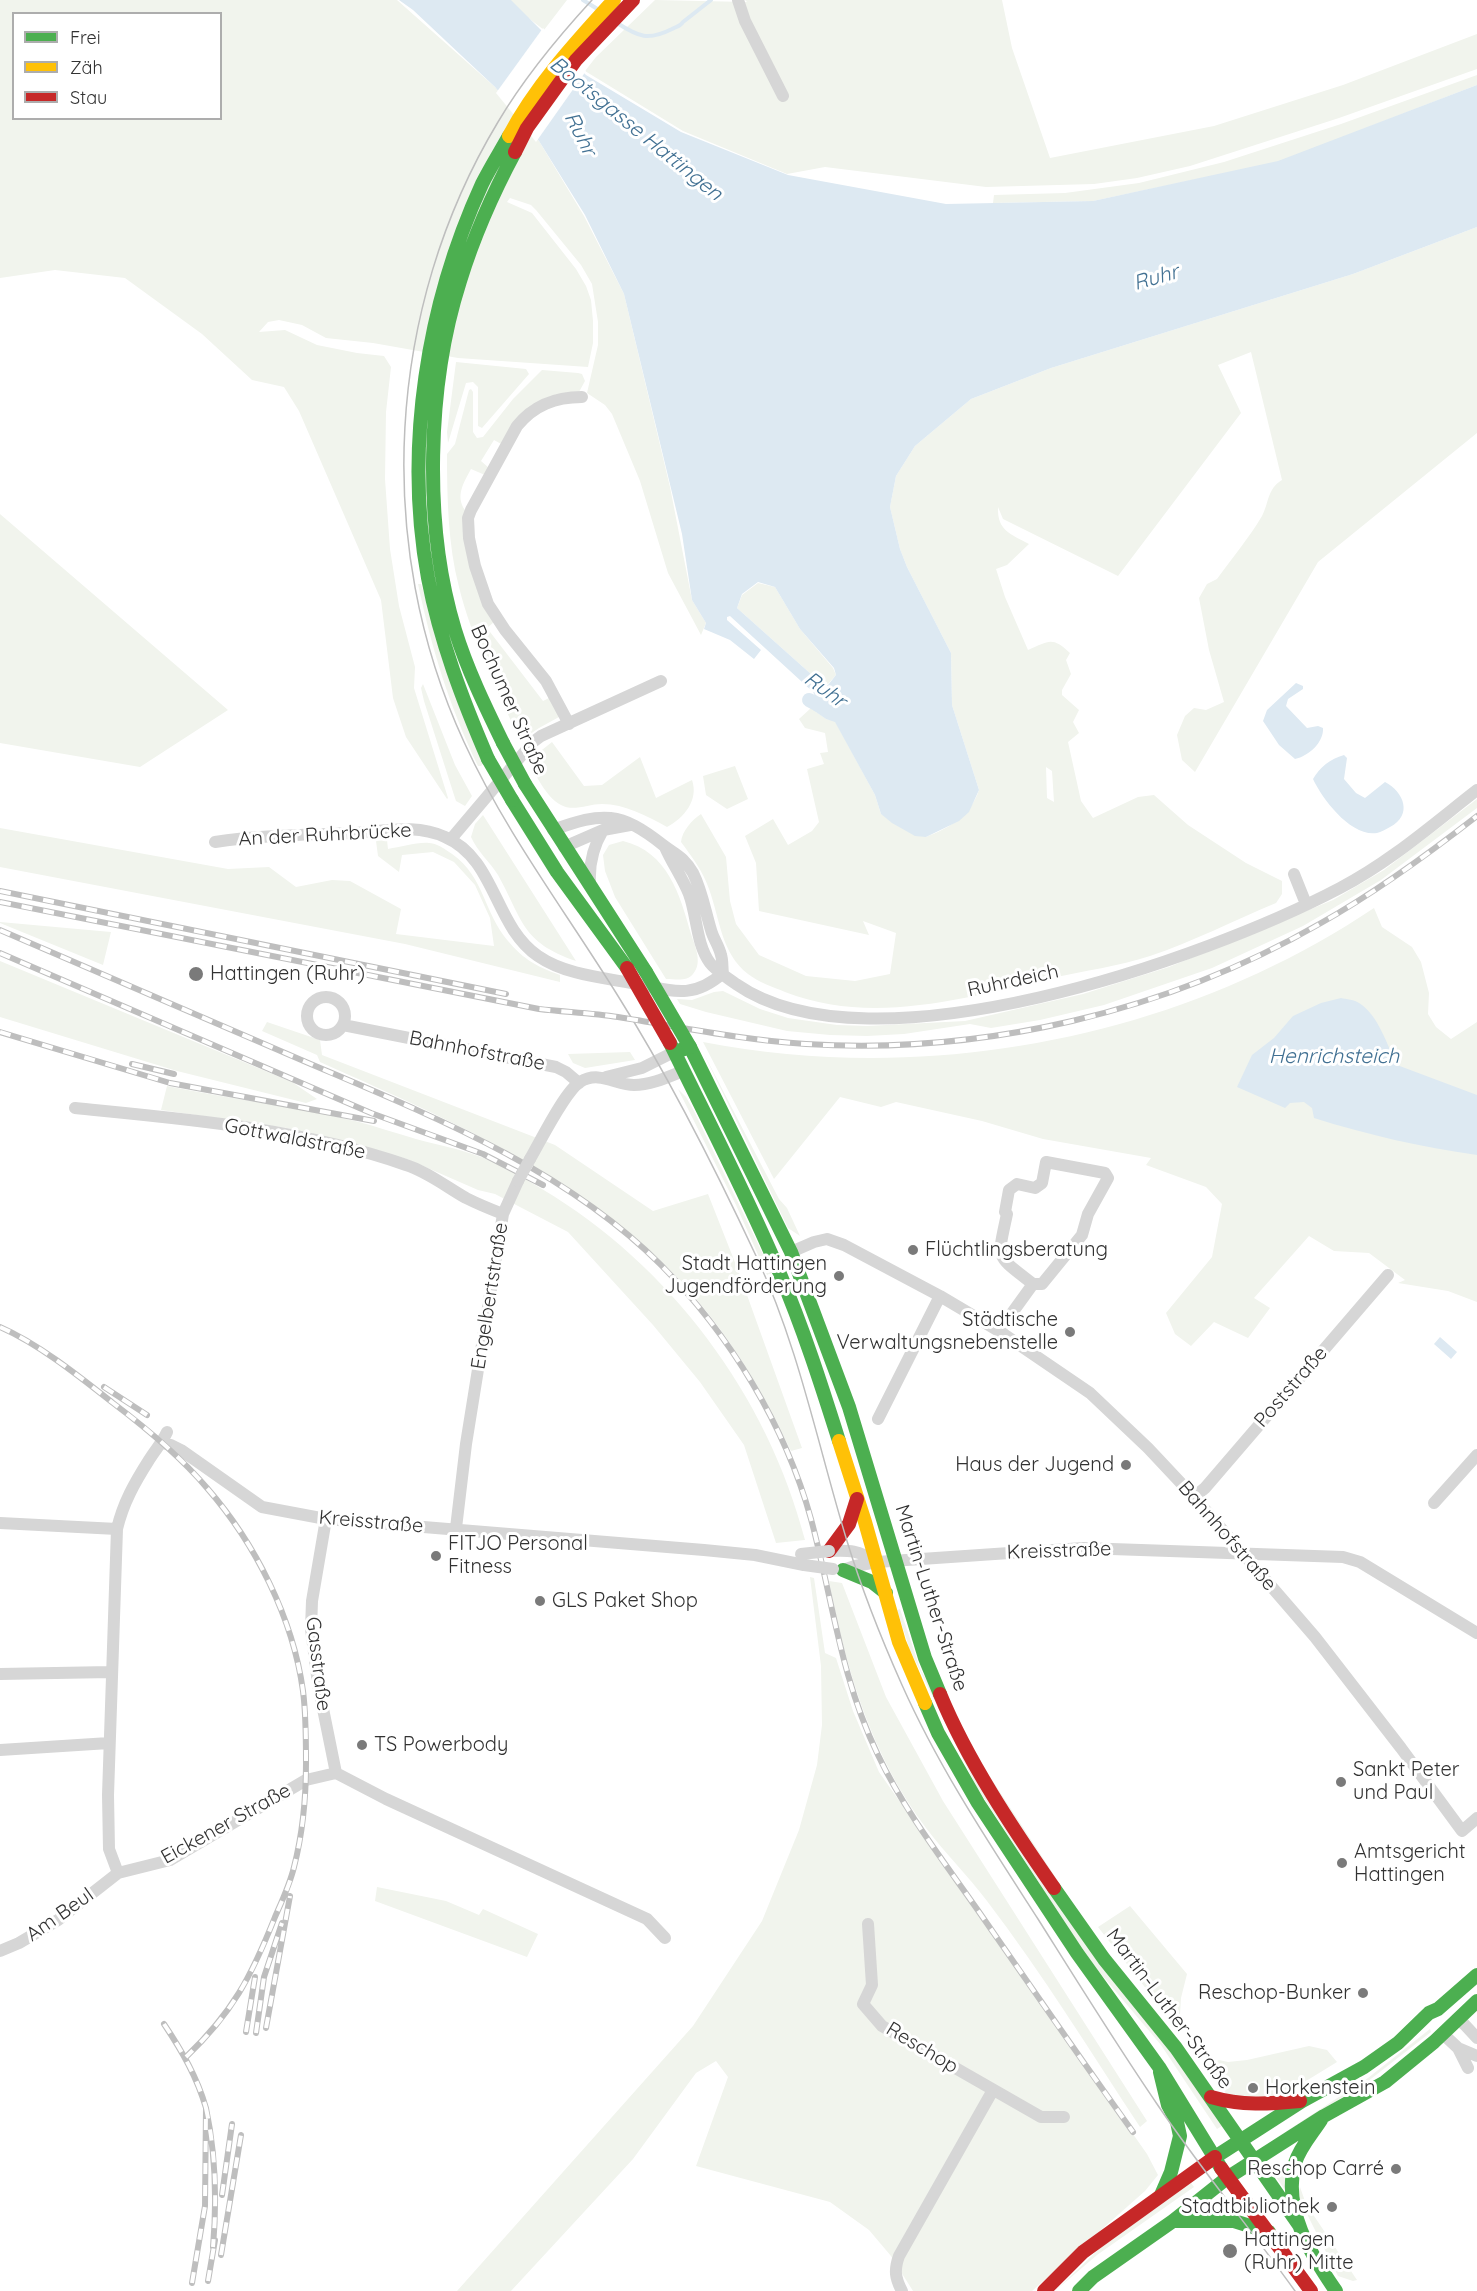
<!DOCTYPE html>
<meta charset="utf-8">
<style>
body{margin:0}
#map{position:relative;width:1477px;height:2291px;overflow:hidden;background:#fff;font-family:Quicksand,sans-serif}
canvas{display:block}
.legend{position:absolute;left:12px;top:12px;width:210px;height:108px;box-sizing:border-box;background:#fff;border:2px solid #adadad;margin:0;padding:8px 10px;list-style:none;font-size:18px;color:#323232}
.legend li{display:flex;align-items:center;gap:12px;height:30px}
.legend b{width:30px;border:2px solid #adadad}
</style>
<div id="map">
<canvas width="1477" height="2291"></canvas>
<ul class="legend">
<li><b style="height:8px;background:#4caf50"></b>Frei</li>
<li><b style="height:8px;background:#ffc107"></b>Zäh</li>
<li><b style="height:8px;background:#c62828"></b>Stau</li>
</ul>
</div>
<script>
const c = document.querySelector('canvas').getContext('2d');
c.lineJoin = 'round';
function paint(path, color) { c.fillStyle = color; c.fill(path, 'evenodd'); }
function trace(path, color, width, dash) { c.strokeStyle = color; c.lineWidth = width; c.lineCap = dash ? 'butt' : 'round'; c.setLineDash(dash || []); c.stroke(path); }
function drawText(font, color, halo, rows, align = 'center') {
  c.font = font + ' Quicksand,sans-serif'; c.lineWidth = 6; c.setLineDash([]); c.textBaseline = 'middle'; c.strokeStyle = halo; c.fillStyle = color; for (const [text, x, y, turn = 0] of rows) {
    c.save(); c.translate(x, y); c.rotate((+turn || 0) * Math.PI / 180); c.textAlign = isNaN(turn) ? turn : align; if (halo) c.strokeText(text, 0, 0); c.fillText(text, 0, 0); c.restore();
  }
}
const green = new Path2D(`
 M0,0H397L495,87L539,141L584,216L624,294L670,487L692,600L706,623L701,635L668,573L640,481L612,414L605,405L587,393L598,345V322L592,284L581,265L536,210L531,205L510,198L507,202L532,213L576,269L586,286L591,300L593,321V343L588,367L458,358L373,343L326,338L302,325L279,320L268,322L259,332L285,330L317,345L357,353L384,356L391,367L386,412L385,479L390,549L399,606L415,667L414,688L448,798L447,799L406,737L393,698L381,600L299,411L284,387L252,380L202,334L125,278L55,270L0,278ZM14,14H220V118H14Z
 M509,0H567L544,30L522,13Z
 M655,0L747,2L745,0H1002L1012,48L1050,158L1214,126L1343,85L1477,34V69L1339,118L1190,166L1137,178L1094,184L986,187L825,167L787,174L683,131L585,71L596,57Z
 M1477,75V85L1278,162L1093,201L993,203L994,195L1065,193L1139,183L1224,162L1341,124Z
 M1477,227V433L1318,562L1195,772L1182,760L1177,735L1185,716L1194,708L1206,710L1224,702L1209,650L1199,598L1207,584L1217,579C1232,558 1249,538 1262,516C1269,503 1267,489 1282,480L1251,352L1218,365L1241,413L1118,576L1003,519L998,507C997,531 1011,534 1029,544L1007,565L996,569L1005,597L1028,650C1049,641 1052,636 1070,653L1066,660L1071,674L1062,690V695L1079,710L1073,722L1079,733L1068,742L1081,801L1093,818L1138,797L1154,795L1188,825L1246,863L1282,881V894L1276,903C1235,920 1192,942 1150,956C1119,966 1084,971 1052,978C965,998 872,1026 785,992C773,987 758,982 748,974C721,953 720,919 709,889C703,871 692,857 681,842C682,831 692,820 701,814L726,857L730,901L736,924L759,955L806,976L855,981L890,974L896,933L863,921L869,935L759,911L756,863L745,836L773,819L788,845L812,831L819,822L807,769L824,764L820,753L828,752L825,733L805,728L799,719L811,708L826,719L835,721L875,795L881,814L926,837C951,827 970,816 979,790L952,705L951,653L907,567L900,549L890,507L896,476L915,446L971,399L1051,368L1353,274ZM1046,767L1052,771L1054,802L1047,798Z
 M456,362L526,369L529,374L482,428L478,426V387L473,382L466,383L448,443L447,432Z
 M542,370L578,373L582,374L585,381L579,392L554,395L503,445L494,440L481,461L489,468L485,475L471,469C464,482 455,496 465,510L494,622L487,628L543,701L551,697L559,717L539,728L520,741C499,693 471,637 459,587C448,545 447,498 447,454L455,444L469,390L471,389L473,392V432L477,438L483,437L513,399Z
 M0,514L228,710L140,767L0,743Z
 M758,583L775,587L800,629L833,668L836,675L828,684L821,683L737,608L742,595Z
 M418,584H421L483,764L481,766H478C449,705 432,650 418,584Z
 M423,684L455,765L472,796L465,806L456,801L454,795L424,701L421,688Z
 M552,742L584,786L602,785L640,757L656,798L692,780C699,800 684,818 667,827C647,816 625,804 602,804C588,804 573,812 561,805C545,796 537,776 528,761Z
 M735,766L748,799L727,809L706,795L703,776Z
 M1477,799V808L1381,880L1303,926L1212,968L1104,1005L1040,1020L991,1028L970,1024L904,1034L867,1036L830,1035L787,1031L706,1012L680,1004L677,999L692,1000L714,992L723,991L760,1009L788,1018L837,1025L867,1026L965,1021L1083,994L1169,967L1333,900L1384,870Z
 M483,815L576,961C521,942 523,920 498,875C490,862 477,851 471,837L475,824Z
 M0,828L228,869L269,867L296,887L332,880L350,881L401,909L396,934L494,946L490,918L475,885L454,862L433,852L402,855L399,872L378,856L376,841L387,840L388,849C401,847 417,842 429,843C435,843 442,847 446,850C483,872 482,906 504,936C521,958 535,966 560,975V982L405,944L0,867Z
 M623,841C668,852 680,895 691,934C695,946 703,963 693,974C687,982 675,979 666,979L615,897L605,871L603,855L609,845Z
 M1374,908L1382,927L1412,947L1421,962L1429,993L1428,1014L1436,1027L1451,1039L1477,1022V1302L1448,1291L1398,1283L1405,1280L1369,1253L1334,1251L1309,1236L1254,1298L1270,1308L1248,1338L1214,1322L1191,1346L1175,1334L1166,1313L1212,1257L1222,1204L1206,1187L1146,1165L1151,1158L1043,1139L982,1121L896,1102L881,1107L840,1097L774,1179L703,1042C931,1086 1180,1038 1374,908Z
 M0,922L111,932L103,965L0,923Z
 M0,961L292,1082L317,1099L306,1103L177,1071L0,1017Z
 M267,1022L320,1040L322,1055L555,1145L653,1211L708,1194L738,1270L802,1448L791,1451C770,1409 748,1367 720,1329C622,1194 468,1128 320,1062L317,1055L262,1031Z
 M702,1050L779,1199L787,1208L800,1236L788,1228Z
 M630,1052L635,1060L585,1068L573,1063L568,1054Z
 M167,1086C229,1099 293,1106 355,1121C375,1126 395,1133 416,1139C438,1145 460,1149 481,1157C502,1165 522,1177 542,1189C670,1265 768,1396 805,1540L776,1543L744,1445L700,1382L653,1325L568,1232L495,1194L478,1190L407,1159L287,1128L161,1110Z
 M678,1089L686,1097L694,1111L772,1273L767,1275L736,1205Z
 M810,1577L814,1578L825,1653L836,1658L853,1711L879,1772L1147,2154L1158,2175L1145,2191L1032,2291H913L891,2256L869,2230L830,2202L696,2166L728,2077L716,2061L696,2073L633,2159L511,2291H457L693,2026L762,1921L799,1830L817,1765L822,1725L821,1666Z
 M829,1581L842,1583L886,1697L943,1801L1147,2121L1140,2127C1090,2051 1042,1973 987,1901C968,1876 945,1853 926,1828C871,1755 846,1669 829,1581Z
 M900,1609L921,1671L1161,2039L1222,2126L1217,2129L1161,2045L1090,1961L976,1786L910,1650L897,1610Z
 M377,1887L446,1901L479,1915L483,1909L538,1934L527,1957L375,1901Z
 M1130,1906L1187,1974L1181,1998L1179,2031L1098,1927Z
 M1430,2029L1431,2032L1367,2082L1273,2140L1368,2078Z
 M1309,2046L1327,2050L1337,2062L1280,2097L1228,2096L1205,2066L1219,2060L1228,2062L1247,2060Z
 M1277,2161L1286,2174L1285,2190L1269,2167Z
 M1191,2183L1194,2187L1097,2255L1055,2291L1100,2248Z
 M1300,2187L1306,2204L1357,2280L1353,2281L1338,2276L1298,2196Z`);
const water = new Path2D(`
 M399,0H511L586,75L681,132L788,175L946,204L1093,201L1278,161L1477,85V227L1353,274L1051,368L971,399L915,446L896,476L890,507L900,549L907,567L951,653L952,705L979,790L969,812L959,821L926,837L915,836L892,823L881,814L875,795L835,722L826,719L813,710L817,700L813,692L730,616L727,617V620L761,650L754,659L730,640L704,629L706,623L692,600L682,534L624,294L585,215L539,141L495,87L413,10ZM758,582L775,587L800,629L834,668L836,675L828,685L821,683L737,608L742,594Z
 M1296,683L1303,686V689L1288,699L1286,706L1307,728L1318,726L1323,728C1324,742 1309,756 1295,759L1279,745L1263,721L1267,710Z
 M1344,755L1347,758L1344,779L1356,793L1365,798L1385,782C1404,792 1413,815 1390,827C1386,829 1381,832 1377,833C1351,837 1323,800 1313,779C1320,767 1330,759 1344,755Z
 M1341,998C1346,999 1355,1000 1359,1003C1379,1016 1387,1045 1397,1065L1477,1095V1155C1421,1147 1368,1135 1314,1118L1312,1108L1304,1102L1290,1103L1285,1108L1237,1087L1252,1055L1274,1038L1293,1016L1321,1003Z
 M1440,1337L1457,1352L1451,1359L1434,1344Z`);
const pier = new Path2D(`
 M543,28L586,71L536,142L496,93Z`);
const stream = new Path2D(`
 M583,0L599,10
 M617,23C639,37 648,41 672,29C677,26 680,27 683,22L711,0`);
const canal = new Path2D(`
 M809,700L826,709L833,708`);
const street = new Path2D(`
 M738,0L745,21L783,96
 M569,724L546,681L505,630L488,604L475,566L469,538L468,518L471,510L517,426C534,405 555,397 582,397
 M553,830C603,812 620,811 663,845C676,855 684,857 693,873C702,891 705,910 711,930C713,938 719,946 721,955C723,961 722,968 723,973
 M451,839L533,742L541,736L661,681
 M215,842C260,835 305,835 351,833C383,832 414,823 445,837C496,859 494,926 538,956C567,976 608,978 642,985C675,992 695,998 723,973
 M564,847L603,830L630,825
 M665,847C672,863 682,877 689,894C697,915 696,944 710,963C716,971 728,978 736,984C871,1078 1207,958 1340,888C1390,862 1432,825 1477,790
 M1294,874L1306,904
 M590,882C589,863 593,847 603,830
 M307 1016a19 19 0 1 1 38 0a19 19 0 1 1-38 0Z
 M343,1025L556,1067L566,1072L579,1083
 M606,1077L642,1068L674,1052
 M75,1108C186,1119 300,1128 406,1165C428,1172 445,1186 466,1198C478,1204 490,1209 503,1214
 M530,1159C540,1142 565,1091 580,1082C599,1070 616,1085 634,1085C651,1085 668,1077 683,1071
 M791,1252L814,1242L827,1239L844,1245L940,1296L999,1331L1090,1393L1148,1448L1194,1497L1315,1637L1401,1748L1462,1831L1477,1818
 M999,1331L1033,1284H1042L1082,1235L1088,1214L1108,1178L1105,1173L1046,1162L1042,1183L1035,1188L1017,1184L1009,1190L1005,1212L1007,1214C997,1261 995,1254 1033,1284
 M878,1419L940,1296
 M162,1443L171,1445L181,1450L262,1507L326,1519L704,1550L755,1555L804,1565
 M1194,1497L1205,1488L1388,1275
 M1434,1503L1477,1455
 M326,1519L312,1601L311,1629L318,1684L336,1773
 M0,1523L117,1529
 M456,1528L466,1444L503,1214L518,1181
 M829,1551C850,1550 858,1550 877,1562
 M843,1570L855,1566L877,1562L1083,1548L1343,1557L1360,1562L1477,1633
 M0,1674L111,1672
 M0,1750L109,1743
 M118,1873L109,1849L108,1795L117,1529C123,1503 135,1482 149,1460C155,1450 162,1443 167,1432
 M868,1924L872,1985L863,2004L882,2026L1041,2117H1064
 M0,1951L19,1943L58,1920L118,1873L170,1860L306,1780L336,1773L386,1799L647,1919L665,1938
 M1457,2019L1464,2024L1477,2038
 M1443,2034L1458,2048L1477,2056
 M1458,2048L1468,2068
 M902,2291C895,2278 894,2270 899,2256L993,2090`);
const fast = new Path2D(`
 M503,743C485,706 467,669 455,630C423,526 427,384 460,281C474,236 493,193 515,152
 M488,759C463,701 440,641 428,578C404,447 427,304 482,184C490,168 500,152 509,136
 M525,784L646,972
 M512,800L557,872L627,968
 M670,1043C707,1119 747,1195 780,1274C803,1328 821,1384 839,1441
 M675,1052L690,1047L791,1252L849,1407L925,1658L940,1694
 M843,1570L872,1582L886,1593
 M925,1703L938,1733L978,1803L1077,1953L1159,2067L1221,2168
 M1054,1888L1104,1959L1176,2048L1299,2225
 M1160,2072L1168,2105L1177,2122L1180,2136L1171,2172L1161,2195
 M1321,2120C1312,2134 1300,2147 1295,2163C1282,2209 1311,2255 1336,2291
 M1215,2157L1302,2101L1364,2067L1398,2043L1429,2013L1438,2009L1477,1975
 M1227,2178L1324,2116L1385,2082L1434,2042L1477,2001
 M1173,2221H1234L1269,2232
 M1079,2291L1093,2277L1173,2221L1227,2178`);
const slow = new Path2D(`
 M509,136C536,85 575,43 614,0
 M839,1441L865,1522L899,1642L925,1703`);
const jam = new Path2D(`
 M515,152L527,128L576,60L633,0
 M829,1551L849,1524L857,1499
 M940,1694C967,1760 1013,1829 1054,1888
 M1211,2097C1242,2106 1269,2104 1300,2101
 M1221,2168L1311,2291
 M1044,2291L1083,2252L1215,2157`);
const tram = new Path2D(`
 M592,0C557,38 524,78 498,122C386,308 373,545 464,742C505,832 566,912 618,996C671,1080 715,1168 757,1258C799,1348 818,1446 847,1541C862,1590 881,1638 902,1685C939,1768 989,1843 1038,1919C1077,1981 1116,2044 1157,2104C1200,2168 1250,2228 1295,2291`);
const rail = new Path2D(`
 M0,891L506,994
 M0,902L539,1009C565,1012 592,1013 618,1017C681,1027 742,1040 806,1044C983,1055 1167,1012 1321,923C1376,892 1427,855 1477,816
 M0,930C102,974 204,1018 306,1062C430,1115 564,1168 661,1265C730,1335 785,1425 811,1519C833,1601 840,1676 878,1755C904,1810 942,1859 977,1909C1029,1984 1080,2058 1133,2132
 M0,953L371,1113L483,1154L543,1185
 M0,1032L170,1083L374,1121
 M132,1064L174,1074
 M0,1327C39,1344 80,1377 113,1403C146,1428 180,1456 207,1488C255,1543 293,1618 303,1691C306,1714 306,1739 306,1763C306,1798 303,1832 294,1867C290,1884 282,1901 275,1917C251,1977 233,2012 186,2057
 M104,1387L147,1415
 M164,2024C182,2051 197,2077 206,2108
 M266,2028L290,1896
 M246,2032L255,1977
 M256,2033L264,1977L282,1923
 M222,2195L232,2124
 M221,2255L241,2135
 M208,2281L215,2240
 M192,2283L205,2206L206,2108C216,2155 217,2200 213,2247`);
const streetBridge = new Path2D(`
 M518,1181L530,1159
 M801,1554L829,1551
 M804,1565L833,1569`);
const fastBridge = new Path2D(`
 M503,743L525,784
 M488,759L512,800
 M646,972L690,1047`);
const jamBridge = new Path2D(`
 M627,968L670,1043`);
const markers = [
 [196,974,8,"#7a7a7a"],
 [913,1250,6,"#7a7a7a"],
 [839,1276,6,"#7a7a7a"],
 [1070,1332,6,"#7a7a7a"],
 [1126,1465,6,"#7a7a7a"],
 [436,1556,6,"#7a7a7a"],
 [540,1601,6,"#7a7a7a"],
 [362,1745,6,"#7a7a7a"],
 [1341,1782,6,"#7a7a7a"],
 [1342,1863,6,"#7a7a7a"],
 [1363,1993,6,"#7a7a7a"],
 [1253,2088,6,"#7a7a7a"],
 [1396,2169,6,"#7a7a7a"],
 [1332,2207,6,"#7a7a7a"],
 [1230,2251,8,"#7a7a7a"]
];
const streetNames = [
 ["Bochumer Straße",509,700,66],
 ["An der Ruhrbrücke",325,835,-3],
 ["Ruhrdeich",1013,981,-12],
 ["Bahnhofstraße",477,1051,11],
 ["Gottwaldstraße",295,1139,11],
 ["Engelbertstraße",490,1296,-81],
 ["Poststraße",1291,1387,-49],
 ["Kreisstraße",371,1522,5],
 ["Bahnhofstraße",1227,1536,49],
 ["Kreisstraße",1059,1551,-2],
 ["Martin-Luther-Straße",931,1598,72],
 ["Gasstraße",318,1664,83],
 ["Eickener Straße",226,1824,-29],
 ["Am Beul",60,1915,-35],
 ["Martin-Luther-Straße",1169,2009,53],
 ["Reschop",922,2048,31]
];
const poiNames = [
 ["Hattingen (Ruhr)",210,974],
 ["Flüchtlingsberatung",925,1250],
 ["Stadt Hattingen",827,1264,"right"],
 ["Jugendförderung",827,1287,"right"],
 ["Städtische",1058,1320,"right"],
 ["Verwaltungsnebenstelle",1058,1343,"right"],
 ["Haus der Jugend",1114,1465,"right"],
 ["FITJO Personal",448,1544],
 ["Fitness",448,1567],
 ["GLS Paket Shop",552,1601],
 ["TS Powerbody",374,1745],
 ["Sankt Peter",1353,1770],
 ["und Paul",1353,1793],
 ["Amtsgericht",1354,1852],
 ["Hattingen",1354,1875],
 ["Reschop-Bunker",1351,1993,"right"],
 ["Horkenstein",1265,2088],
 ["Reschop Carré",1384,2169,"right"],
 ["Stadtbibliothek",1320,2207,"right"],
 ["Hattingen",1244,2240],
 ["(Ruhr) Mitte",1244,2263]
];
const waterNames = [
 ["Bootsgasse Hattingen",636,129,39],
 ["Ruhr",580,134,63],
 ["Ruhr",1156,278,-16],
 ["Ruhr",825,690,36],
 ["Henrichsteich",1334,1057]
];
paint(green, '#f1f4ed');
paint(water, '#dde9f2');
paint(pier, '#fff');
trace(stream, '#dde9f2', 4);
trace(canal, '#dde9f2', 14);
trace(street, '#d6d6d6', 12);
trace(fast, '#4caf50', 14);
trace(slow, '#ffc107', 14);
trace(jam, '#c62828', 14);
trace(tram, '#bebebe', 1.5);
trace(rail, '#bebebe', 6);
trace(rail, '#fff', 4, [11]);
trace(streetBridge, '#d6d6d6', 12);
trace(fastBridge, '#4caf50', 14);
trace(jamBridge, '#c62828', 14);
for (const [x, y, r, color] of markers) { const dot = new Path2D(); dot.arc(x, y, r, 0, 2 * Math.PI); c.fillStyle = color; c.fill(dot); trace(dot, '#fff', 2); }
drawText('20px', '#323232', '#fff', streetNames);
drawText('20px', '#323232', '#fff', poiNames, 'left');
drawText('italic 21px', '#427193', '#fff', waterNames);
</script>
